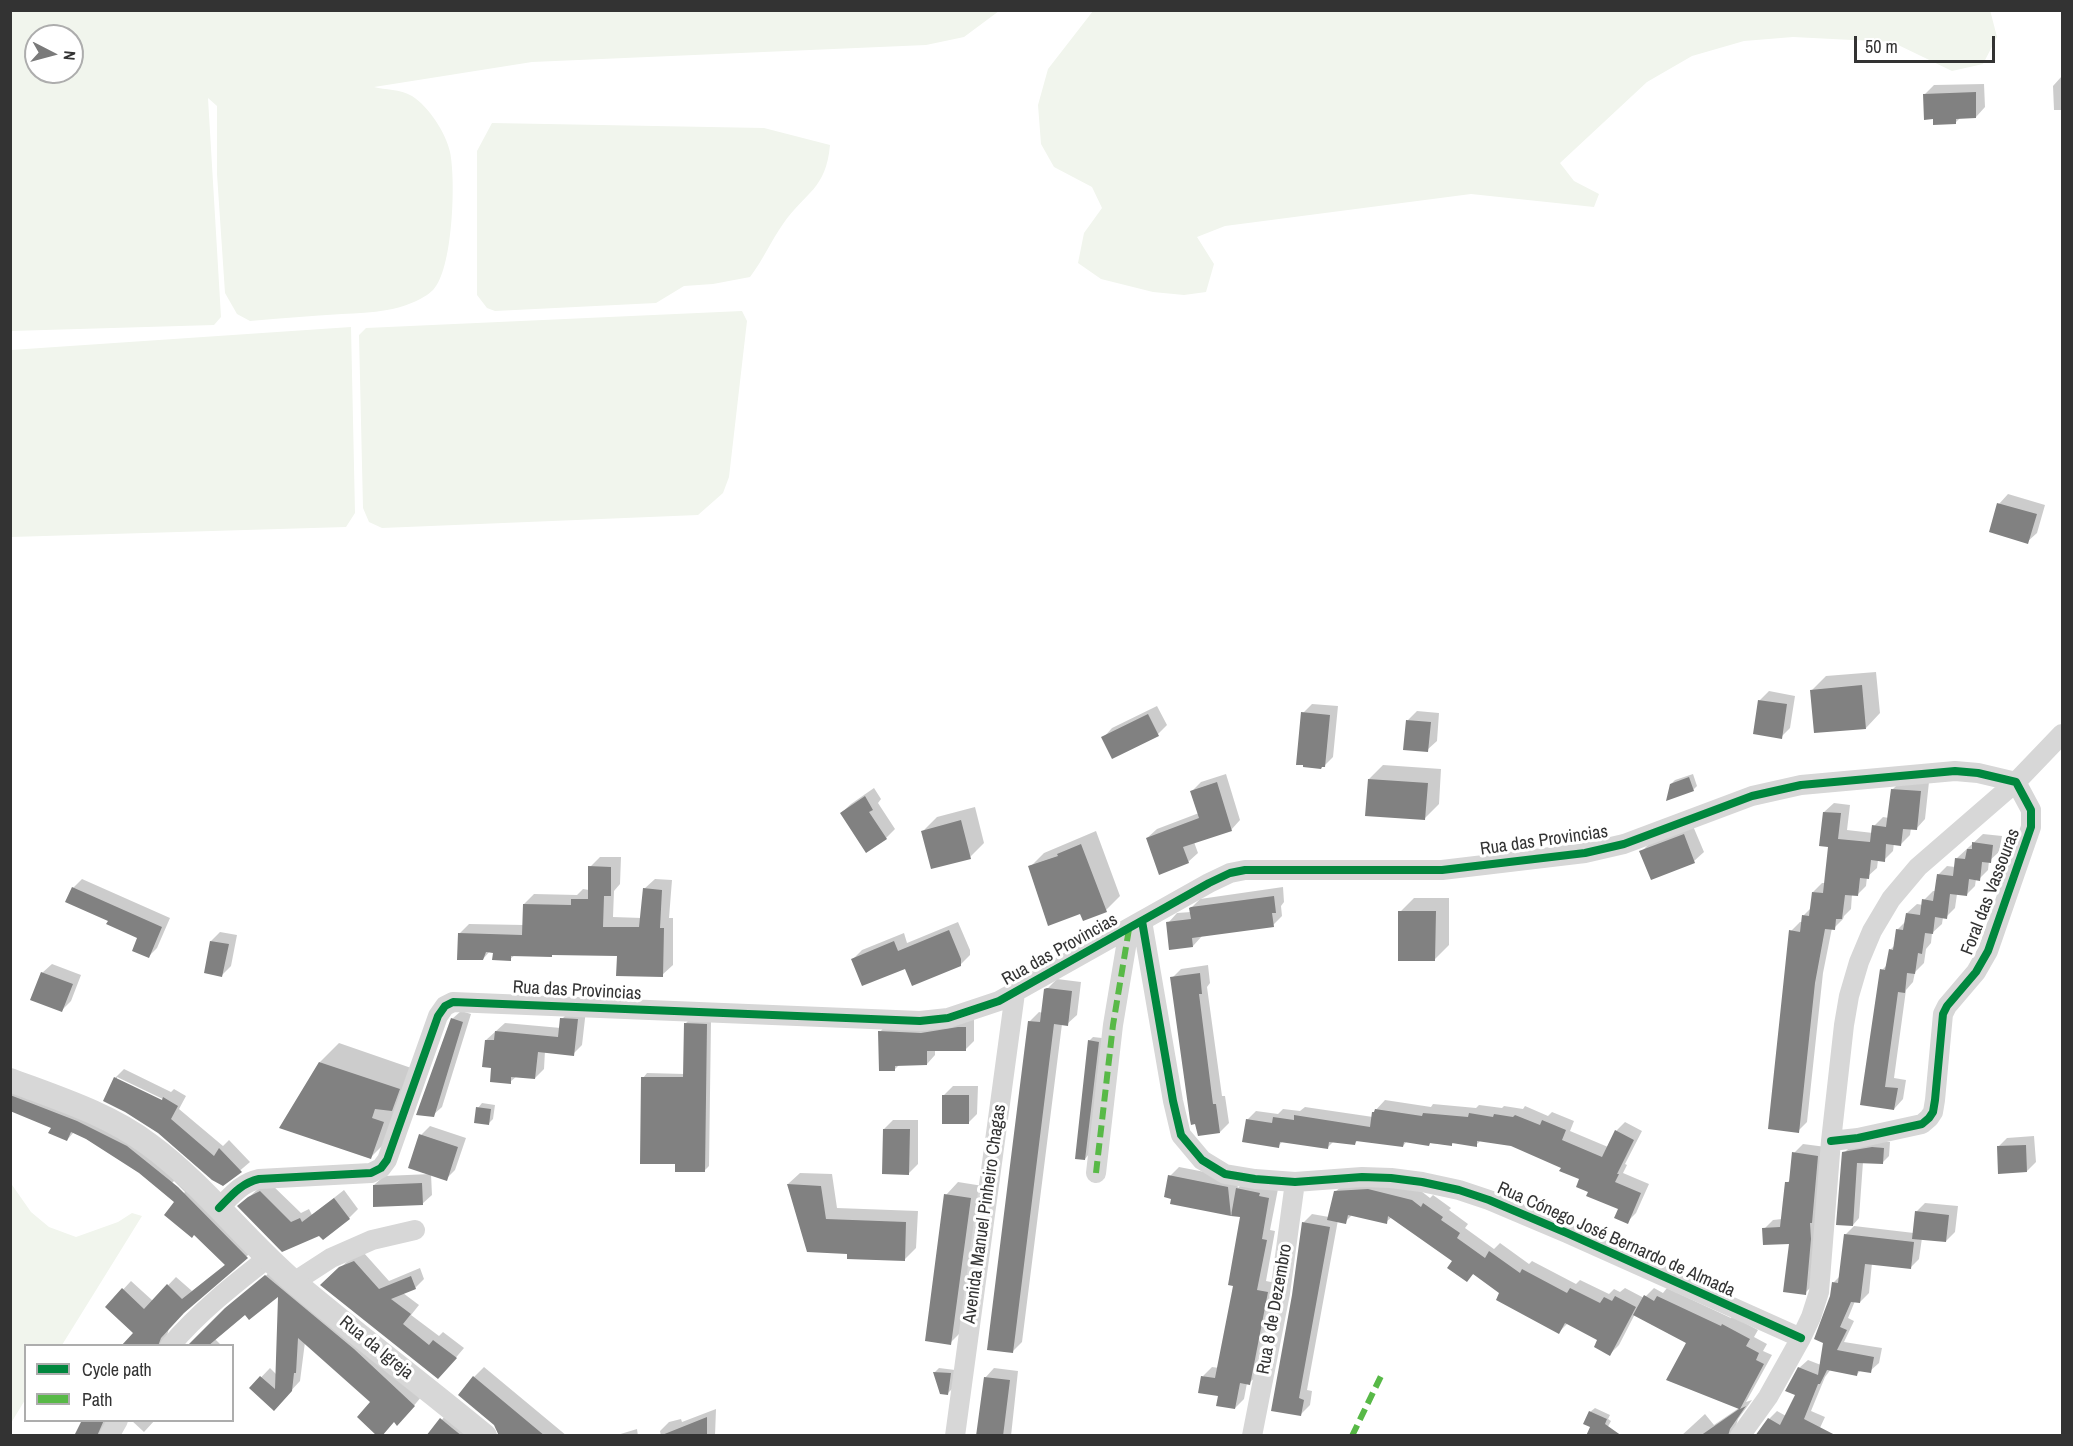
<!DOCTYPE html>
<meta charset="utf-8">
<style>
body{margin:0}
#map{position:relative;width:2073px;height:1446px;overflow:hidden;background:#fff;font-family:"Archivo Narrow",sans-serif}
canvas{display:block}
.frame{position:absolute;inset:0;border:12px solid #333;pointer-events:none}
.legend{position:absolute;left:24px;top:1344px;width:210px;height:78px;box-sizing:border-box;background:#fff;border:2px solid #adadad;margin:0;padding:8px 10px;list-style:none;font-size:18px;color:#333}
.legend li{display:flex;align-items:center;gap:12px;height:30px}
.legend b{width:30px;border:2px solid #adadad}
.north{position:absolute;left:24px;top:24px;width:60px;height:60px;box-sizing:border-box;background:#fff;border:2px solid #adadad;border-radius:50%;rotate:96deg;font-size:16px;font-weight:700;line-height:24px;text-align:center;color:#333}
.north::after{content:'';display:block;margin:auto;width:21px;height:27px;background:#7a7a7a;clip-path:polygon(50% 0,100% 100%,50% 72%,0 100%)}
.scale{position:absolute;left:1854px;top:36px;width:141px;height:27px;box-sizing:border-box;border:3px solid #333;border-top:0;padding-left:8px;font-size:18px;line-height:21px;white-space:nowrap;color:#333;-webkit-text-stroke:4px #fff;paint-order:stroke}
</style>
<div id="map">
<canvas width="2073" height="1446"></canvas>
<div class="frame"></div>
<ul class="legend">
<li><b style="height:8px;background:#00873e"></b>Cycle path</li>
<li><b style="height:8px;background:#58b947"></b>Path</li>
</ul>
<div class="north">N</div>
<div class="scale">50 m</div>
</div>
<script>
const c = document.querySelector('canvas').getContext('2d');
c.lineJoin = 'round';
function paint(path, color) { c.fillStyle = color; c.fill(path, 'evenodd'); }
function trace(path, color, width, dash) { c.strokeStyle = color; c.lineWidth = width; c.lineCap = dash ? 'butt' : 'round'; c.setLineDash(dash || []); c.stroke(path); }
function drawText(font, color, halo, rows, align = 'center') {
  c.font = font + ' "Archivo Narrow",sans-serif'; c.lineWidth = 6; c.setLineDash([]); c.textBaseline = 'middle'; c.strokeStyle = halo; c.fillStyle = color; for (const [text, x, y, turn = 0] of rows) {
    c.save(); c.translate(x, y); c.rotate((+turn || 0) * Math.PI / 180); c.textAlign = isNaN(turn) ? turn : align; if (halo) c.strokeText(text, 0, 0); c.fillText(text, 0, 0); c.restore();
  }
}
const green = new Path2D(`
 M1990,10L1997,37L1983,64L1952,71L1892,42L1793,37L1744,41L1692,56L1647,82L1560,163L1574,181L1599,194L1594,207L1471,194L1225,226L1197,237L1214,264L1206,292L1184,295L1153,292L1101,279L1078,263L1084,233L1102,208L1092,187L1054,167L1041,144L1038,105L1048,69L1093,11Z
 M10,11L11,10L999,11L964,37L926,45L532,62L374,87C385,90 400,89 412,96C429,107 446,133 450,152C456,180 453,270 433,290C423,300 401,308 387,310C372,313 357,313 342,314C311,316 281,318 250,321L237,314L225,293L217,174V106L208,98L221,317L214,325L11,331ZM36,36H72V72H36Z
 M492,123L764,128L830,145C826,190 805,192 783,224C771,241 763,260 750,277L713,284L684,286L656,303L495,311L487,308L477,295V151Z
 M742,311L747,321L729,477L723,493L698,515L382,528L369,522L363,508L359,335L366,328Z
 M351,327L355,513L346,527L11,537V350Z
 M10,1182L31,1212L49,1227L76,1237L118,1222L132,1213L142,1216L62,1345L26,1346L25,1400L11,1423Z`);
const shadow = new Path2D(`
 M2062,76V110H2054L2053,86Z
 M1984,84L1985,107L1976,117H1961L1955,123L1934,118L1925,94L1934,85Z
 M2008,494L2045,505L2037,533L2027,542L1999,504Z
 M1876,672L1880,713L1866,728L1812,690L1826,676Z
 M1769,691L1795,696L1790,728L1781,737L1759,701Z
 M1312,704L1338,706L1333,757L1324,766L1303,713Z
 M1157,706L1167,725L1158,734L1103,738L1112,728Z
 M1417,711L1439,713L1437,741L1427,750L1408,720Z
 M1383,765L1441,769L1439,804L1425,818L1369,779Z
 M1226,774L1240,820L1231,830L1194,842L1198,853L1188,862L1147,838L1157,829L1199,813L1192,791L1201,782Z
 M1693,774L1697,786L1693,790L1671,784L1675,780Z
 M1902,780L1929,782L1925,819L1916,829L1911,828L1910,835L1901,844L1894,843L1893,851L1884,860H1878L1877,868L1867,877L1866,886L1857,895L1852,894L1851,909L1844,916L1843,919L1834,928H1832L1823,973L1807,1122L1798,1131L1791,931L1800,922H1803V916L1811,908L1813,892L1822,883H1825L1829,845L1824,812L1834,803L1850,805L1847,830L1873,833L1874,826L1883,817L1889,818L1892,790Z
 M874,788L881,799L878,803L895,829L886,838L841,813L851,804Z
 M975,807L984,843L970,857L923,831L937,817Z
 M1693,826L1704,852L1694,861L1652,879L1641,852L1650,843Z
 M1096,831L1120,896L1106,910L1081,912L1030,867L1044,853Z
 M1983,834L2002,836L1999,852L1989,861L1988,870L1979,879H1976L1975,886L1966,895L1957,894L1955,908L1946,917H1943L1942,924L1932,933L1931,943L1926,949L1924,963L1915,972L1913,982L1906,990L1894,1078L1906,1080L1903,1099L1894,1109L1862,1104L1882,970L1888,964L1890,950L1895,945L1897,930L1906,921L1907,913L1917,904L1923,905L1924,900L1933,891H1936L1938,875L1947,866L1955,867L1957,858Z
 M600,857H621L620,884L614,891L613,917L642,918L644,889L655,879L672,880L669,918H673V965L662,975L618,955L554,953L515,955L510,959L490,951L483,959L459,934L469,924L524,925V904L534,894L577,895L583,889L589,890L590,867Z
 M82,879L170,918L157,948L148,957L139,937L110,920L73,888Z
 M1283,887L1284,902L1281,906L1282,916L1273,925L1202,936L1193,946L1168,923L1177,913L1191,912V908L1200,899Z
 M1414,898H1449V945L1435,959L1400,912Z
 M958,922L970,950V955L961,964L906,967L853,959L862,950L904,933L907,943Z
 M220,932L237,935L231,966L222,975L211,941Z
 M52,964L81,975L71,1001L62,1010L42,973Z
 M1208,965L1210,983L1207,987L1222,1096H1225L1229,1123L1220,1132L1196,1123L1172,978L1181,969Z
 M1057,979L1081,982L1077,1015L1067,1024H1062L1022,1342L1013,1351L1029,1022L1039,1012L1043,1013L1046,990Z
 M571,1010H586L582,1045L573,1054L545,1051L544,1069L535,1078L517,1076L510,1082L493,1067L486,1040L505,1023L561,1028L562,1019Z
 M461,1011L471,1014L442,1107L433,1115L452,1019Z
 M974,1019V1041L966,1049L935,1050V1055L927,1064H900L895,1069L880,1032L888,1023Z
 M689,1020L711,1021L709,1166L704,1171L677,1163L643,1078L647,1073L685,1074V1024Z
 M1093,1037L1102,1038L1089,1154L1085,1159L1089,1041Z
 M339,1043L417,1070L390,1138L371,1157L320,1062Z
 M124,1069L171,1092L174,1089L186,1096L179,1109L223,1146L229,1140L250,1162L223,1185L213,1179L159,1132L126,1111L105,1100L115,1078ZM117,1077L169,1102L168,1105L117,1080Z
 M10,1083L135,1138L255,1249L197,1299L169,1328L166,1340L170,1346H123L135,1333L107,1307L131,1281L153,1301L176,1277L192,1291L226,1264L195,1233L176,1202L130,1163L74,1132L67,1140L53,1127L10,1109ZM174,1181L185,1192L184,1193L172,1183Z
 M953,1086H978L977,1114L968,1123L944,1095Z
 M1385,1100L1431,1107L1433,1104L1476,1108L1479,1105L1502,1108L1504,1106L1523,1109L1525,1106L1548,1116L1552,1112L1574,1121L1570,1131L1608,1147L1616,1131L1625,1122L1642,1131L1625,1164L1627,1165L1623,1173L1649,1184L1636,1213L1627,1222L1620,1209L1590,1191L1581,1179L1563,1167L1511,1145L1481,1140L1476,1145L1454,1142L1451,1145L1407,1141L1403,1146L1358,1140L1354,1144L1334,1141L1328,1147L1283,1141L1278,1146L1247,1120L1256,1111L1278,1114L1283,1109L1300,1111L1305,1107L1373,1117L1374,1112Z
 M482,1103L495,1105L493,1119L489,1123L478,1108Z
 M893,1120H918V1164L909,1173L884,1129Z
 M430,1126L466,1138L455,1170L446,1179L421,1135Z
 M2034,1136L2036,1162L2027,1171L1998,1147L2007,1138Z
 M1879,1141L1890,1142L1889,1156L1882,1163L1863,1162L1859,1218L1853,1225L1844,1153L1851,1146Z
 M1803,1144L1826,1147L1814,1284L1805,1293L1791,1242L1764,1229L1773,1220L1782,1219L1787,1183L1791,1179L1794,1153Z
 M1179,1167L1236,1178L1238,1188L1246,1180L1278,1189L1270,1230L1275,1231L1266,1281L1276,1283L1259,1374L1249,1383H1247L1244,1399L1235,1408L1203,1376L1212,1367L1219,1368L1234,1284L1242,1216L1234,1211L1231,1214L1172,1203L1170,1176Z
 M800,1173L832,1174L837,1208L918,1211L916,1248L904,1260L849,1253L788,1184Z
 M431,1174L432,1195L422,1204L374,1185L384,1176Z
 M1378,1181L1421,1191L1430,1198L1433,1195L1451,1208L1449,1210L1468,1224L1465,1228L1494,1249L1500,1243L1529,1264L1532,1261L1576,1284L1580,1280L1609,1294L1614,1289L1620,1292L1625,1288L1644,1298L1654,1288L1663,1293L1667,1288L1731,1318L1732,1316L1758,1330L1754,1337L1767,1344L1763,1351L1772,1355L1746,1402L1752,1400L1738,1419L1736,1426L1740,1436H1681L1705,1414L1714,1425L1739,1408L1688,1342L1635,1314L1619,1345L1610,1354L1599,1340L1568,1323L1559,1332L1474,1273L1467,1280L1454,1261L1392,1217L1386,1222L1353,1214L1345,1222L1338,1220L1307,1390L1312,1391L1310,1405L1300,1415L1272,1410L1293,1295L1303,1223L1312,1214L1329,1217L1335,1192L1345,1183Z
 M958,1182L983,1186L963,1330L950,1343L946,1195Z
 M270,1183L301,1213L309,1209L312,1215L344,1190L358,1209L349,1218L283,1250L249,1197L259,1188Z
 M1925,1203L1958,1206L1955,1232L1946,1241L1922,1238L1919,1259L1910,1268L1872,1263L1869,1293L1860,1302L1855,1301L1848,1318L1854,1321L1844,1342L1882,1348L1879,1363L1870,1371L1861,1370L1857,1374L1831,1369L1825,1377L1811,1411L1825,1417L1819,1430L1782,1436L1769,1419L1777,1411L1786,1416L1797,1394L1799,1368L1808,1360L1821,1365L1833,1283L1840,1276L1845,1235L1854,1226L1914,1233L1916,1212Z
 M364,1253L389,1281L420,1268L424,1279L415,1288L403,1293L419,1305L411,1315L439,1336L443,1332L464,1348L447,1368L331,1276L350,1259Z
 M275,1268L422,1396L406,1415L372,1402L305,1342L300,1381L274,1409L251,1388L270,1368L277,1375L280,1294L245,1313L213,1337L222,1346H189L223,1311Z
 M484,1367L567,1436H500L474,1377Z
 M939,1368L955,1370L952,1389L948,1393H941L935,1372Z
 M994,1368L1018,1371L1011,1436H978L985,1378Z
 M1595,1408L1610,1415L1608,1419L1611,1421L1603,1436L1592,1426L1590,1412Z
 M451,1409L483,1436H428Z
 M716,1409L715,1436H661L660,1431L669,1422L681,1419L682,1422Z
 M81,1420H106V1431L104,1436H76L83,1421Z
 M131,1420H155L144,1432Z
 M637,1429L638,1436H614Z`);
const building = new Path2D(`
 M1976,92V118L1956,119V124L1933,125V119L1924,120L1923,94Z
 M1997,503L2037,514L2028,544L1989,532Z
 M1862,685L1866,729L1814,733L1810,690Z
 M1758,700L1787,704L1782,739L1753,734Z
 M1301,712L1330,715L1325,767H1322L1321,769L1303,767V765H1296Z
 M1148,714L1159,736L1112,759L1101,737Z
 M1406,720L1431,722L1428,752L1403,750Z
 M1689,777L1694,791L1666,801L1670,784Z
 M1368,779L1428,783L1425,820L1365,816Z
 M1217,782L1232,831L1183,847L1189,863L1159,875L1146,838L1199,818L1190,791Z
 M1891,789L1921,791L1917,830L1903,829L1901,846L1886,844L1885,862L1871,860L1869,879L1860,878L1858,896L1845,895L1842,919H1836L1835,930L1825,929L1815,983L1799,1133L1768,1129L1789,930L1800,932L1802,915L1809,916L1812,892L1823,893L1828,847L1819,846L1823,812L1841,813L1838,839L1870,842L1872,825L1886,827Z
 M865,796L873,810L869,812L887,839L866,853L840,813Z
 M961,820L971,859L931,869L921,831Z
 M1684,834L1695,863L1651,880L1639,851Z
 M1972,842L1993,845L1991,863L1982,862L1980,881L1969,879L1967,896L1950,894L1947,919L1935,917L1933,934L1925,933L1922,954L1918,953L1915,974L1907,973L1905,993L1898,992L1885,1087L1898,1088L1894,1110L1860,1105L1880,969L1885,970L1889,949L1893,950L1896,929L1903,930L1906,913L1920,915L1922,899L1933,901L1937,874L1953,876L1955,858L1965,859L1967,849H1972Z
 M1081,844L1107,912L1083,921L1080,914L1048,926L1028,866L1058,856L1057,854Z
 M588,866L611,867V896H604L603,927H639L643,888L662,890L660,928H664L663,977L616,976L617,956L552,955V957L511,956V961L492,960L493,953L486,952L483,960H457L458,933L522,935L523,904L571,905V899H588Z
 M72,887L162,927L149,958L132,951L137,938L106,924L108,921L65,902Z
 M1274,896L1276,913H1272L1274,927L1192,938L1193,947L1169,950L1166,922L1191,919L1189,908L1191,907Z
 M1398,911H1436L1435,961H1398Z
 M949,930L961,959V966L912,986L905,969L862,986L851,959L894,941L898,951Z
 M210,941L229,944L222,977L204,973Z
 M41,972L73,984L62,1012L30,1000Z
 M1200,973L1202,994H1199L1213,1104H1216L1220,1133L1198,1136L1195,1124L1191,1125L1190,1120L1170,977Z
 M1047,988L1072,991L1068,1026L1054,1024L1013,1353L987,1350L1028,1021L1040,1022L1044,989Z
 M451,1018L463,1022L434,1117L416,1115Z
 M560,1018L578,1019L574,1056L538,1052L535,1079L511,1077V1084L490,1082L491,1068L482,1067L485,1040H494L495,1031L558,1037Z
 M684,1023L707,1024L705,1172H675V1164H640L641,1077H683Z
 M958,1027H966V1051H927V1065L895,1066V1071H879L878,1031L921,1033Z
 M1088,1040L1099,1042L1085,1160L1075,1159Z
 M319,1062L400,1089L392,1111L375,1109L372,1118L384,1122L371,1159L279,1128Z
 M114,1077L162,1100L163,1097L178,1106L171,1119L214,1156L219,1148L242,1172L223,1186L212,1180L158,1133L125,1112L103,1101Z
 M10,1095L77,1121L127,1146L178,1187L248,1258L184,1313L161,1338L158,1346H121L133,1333L105,1307L122,1288L144,1309L167,1284L182,1299L225,1265L194,1235L192,1238L164,1215L174,1202L139,1173L86,1139L71,1132L67,1141L48,1133L51,1128L10,1111Z
 M942,1095H969V1124H942Z
 M476,1107L491,1109L489,1125L474,1123Z
 M1375,1109L1422,1116L1423,1113L1468,1117L1469,1113L1493,1117L1494,1114L1513,1117L1515,1115L1540,1125L1542,1120L1566,1130L1562,1140L1602,1157L1615,1130L1634,1140L1617,1174H1619L1615,1182L1641,1193L1628,1224L1614,1218L1618,1209L1586,1196L1588,1192L1576,1187L1579,1179L1559,1171L1561,1168L1511,1146L1477,1141V1147L1452,1143V1146L1430,1143L1429,1146L1404,1142L1403,1147L1356,1141L1355,1145L1329,1142L1328,1149L1280,1142L1279,1148L1242,1142L1246,1119L1272,1123L1273,1117L1294,1120V1115L1370,1127L1372,1112H1374Z
 M883,1129H910L909,1175L882,1174Z
 M419,1134L458,1147L447,1181L408,1168Z
 M2026,1145L2027,1172L1998,1174L1997,1146Z
 M1872,1147L1884,1148L1883,1164L1857,1163L1853,1226L1836,1225L1842,1152Z
 M1792,1152L1818,1156L1812,1223H1810L1811,1239L1806,1295L1783,1292L1789,1244L1763,1245L1762,1228L1780,1227L1785,1182H1789Z
 M1168,1175L1228,1187L1231,1216L1170,1204L1171,1199L1164,1197Z
 M422,1183L423,1205L373,1207V1185Z
 M787,1184L821,1186L826,1219L906,1222L905,1261L847,1259V1254L807,1252Z
 M1236,1188L1260,1193L1259,1196L1269,1198L1262,1239L1267,1240L1257,1290L1268,1292L1250,1385L1240,1383L1235,1409L1216,1406L1218,1396L1198,1393L1201,1376L1215,1378L1233,1286L1228,1285L1240,1217L1231,1216Z
 M1368,1189L1412,1200L1421,1207L1423,1203L1443,1217L1441,1220L1460,1233L1457,1238L1485,1258L1489,1251L1520,1273L1522,1269L1567,1293L1570,1288L1600,1303L1604,1297L1612,1301L1615,1296L1636,1307L1610,1356L1594,1347L1597,1340L1565,1323L1559,1334L1496,1300L1499,1293L1473,1274L1467,1282L1447,1268L1452,1261L1388,1216L1387,1224L1348,1215L1346,1224L1327,1220L1334,1191Z
 M260,1191L291,1222L300,1218L302,1222L334,1198L350,1219L323,1240L319,1236L282,1252L237,1206L248,1197Z
 M944,1194L971,1198L951,1345L925,1341Z
 M1915,1211L1949,1215L1946,1242L1912,1239Z
 M1302,1222L1330,1227L1299,1398L1304,1400L1301,1416L1271,1411L1292,1295Z
 M1844,1234L1914,1242L1911,1269L1865,1264L1860,1303L1851,1302L1840,1327L1847,1330L1837,1350L1874,1357L1871,1373L1858,1371L1857,1376L1827,1370L1820,1384H1818L1804,1419L1837,1436H1755L1768,1418L1780,1425L1795,1395L1785,1391L1798,1367L1818,1375L1823,1343L1814,1339L1830,1296L1832,1282L1838,1283Z
 M354,1261L379,1289L411,1276L416,1289L391,1299L411,1314L403,1324L429,1345L433,1340L457,1358L438,1379L320,1285L339,1267Z
 M265,1275L354,1349L415,1406L397,1426L394,1422L382,1436H377L357,1417L370,1402L298,1338L296,1373H294L292,1391L274,1411L249,1388L260,1376L275,1389L278,1297L249,1320L245,1315L208,1346H187L225,1308Z
 M1644,1295L1654,1301L1657,1296L1721,1326L1722,1324L1750,1339L1746,1346L1759,1353L1756,1360L1764,1364L1740,1409L1746,1406L1730,1429L1728,1436H1700L1739,1409L1666,1380L1686,1343L1633,1315Z
 M933,1372L951,1373L948,1395L940,1394Z
 M473,1376L545,1436H499L494,1425L458,1395Z
 M984,1377L1010,1380L1003,1436H976Z
 M1589,1411L1607,1419L1605,1424L1622,1436H1586L1590,1427L1583,1424Z
 M707,1417V1436H662V1435Z
 M440,1418L452,1428L462,1436H426Z
 M82,1420H104L97,1436H74Z`);
const minor = new Path2D(`
 M1142,921L1173,1101L1181,1135L1202,1160L1225,1174L1255,1179L1295,1182L1362,1177L1391,1178L1422,1182L1459,1190L1489,1200L1567,1233L1801,1338
 M1096,1173L1113,1025L1129,929
 M219,1208C231,1196 241,1183 259,1179L371,1173L381,1168L387,1160L438,1016L445,1006L453,1002L920,1021L948,1018L999,1001L1209,883L1230,873L1245,870H1442L1585,853L1624,844L1752,796L1801,785L1955,771L1978,773L2016,782L2031,810V827L1988,951L1976,972L1947,1006L1943,1014L1935,1100L1933,1112L1929,1118L1922,1124L1858,1138L1831,1141
 M294,1282L331,1258L372,1240L415,1230
 M170,1346C199,1312 233,1285 269,1257
 M109,1436L118,1420
 M955,1436L1015,993
 M1252,1436L1280,1293L1295,1182
 M1740,1436L1768,1397L1801,1338L1811,1317L1819,1292L1831,1141L1844,1025L1849,996L1859,962L1872,931L1891,899L1918,867L2016,782L2062,734`);
const tertiary = new Path2D(`
 M10,1080C58,1098 109,1114 150,1145C203,1184 244,1239 294,1282C357,1335 422,1384 485,1436`);
const quiet = new Path2D(`
 M1096,1173L1113,1025L1129,929
 M1352,1436L1382,1374`);
const cycleway = new Path2D(`
 M1142,921L1173,1101L1181,1135L1202,1160L1225,1174L1255,1179L1295,1182L1362,1177L1391,1178L1422,1182L1459,1190L1489,1200L1567,1233L1801,1338
 M219,1208C231,1196 241,1183 259,1179L371,1173L381,1168L387,1160L438,1016L445,1006L453,1002L920,1021L948,1018L999,1001L1209,883L1230,873L1245,870H1442L1585,853L1624,844L1752,796L1801,785L1955,771L1978,773L2016,782L2031,810V827L1988,951L1976,972L1947,1006L1943,1014L1935,1100L1933,1112L1929,1118L1922,1124L1858,1138L1831,1141`);
const streetNames = [
 ["Rua das Provincias",1544,841,-8],
 ["Foral das Vassouras",1991,892,-69],
 ["Rua das Provincias",1060,950,-29],
 ["Rua das Provincias",577,991,3],
 ["Avenida Manuel Pinheiro Chagas",985,1214,-82],
 ["Rua Cónego José Bernardo de Almada",1616,1240,24],
 ["Rua 8 de Dezembro",1275,1309,-80],
 ["Rua da Igreja",376,1348,39]
];
paint(green, '#f1f5ed');
paint(shadow, '#0003');
paint(building, '#818181');
trace(minor, '#d7d7d7', 20);
trace(tertiary, '#d7d7d7', 24);
trace(quiet, '#58b947', 6, [12, 6]);
trace(cycleway, '#00873e', 8);
drawText('18px', '#333', '#fff', streetNames);
</script>
